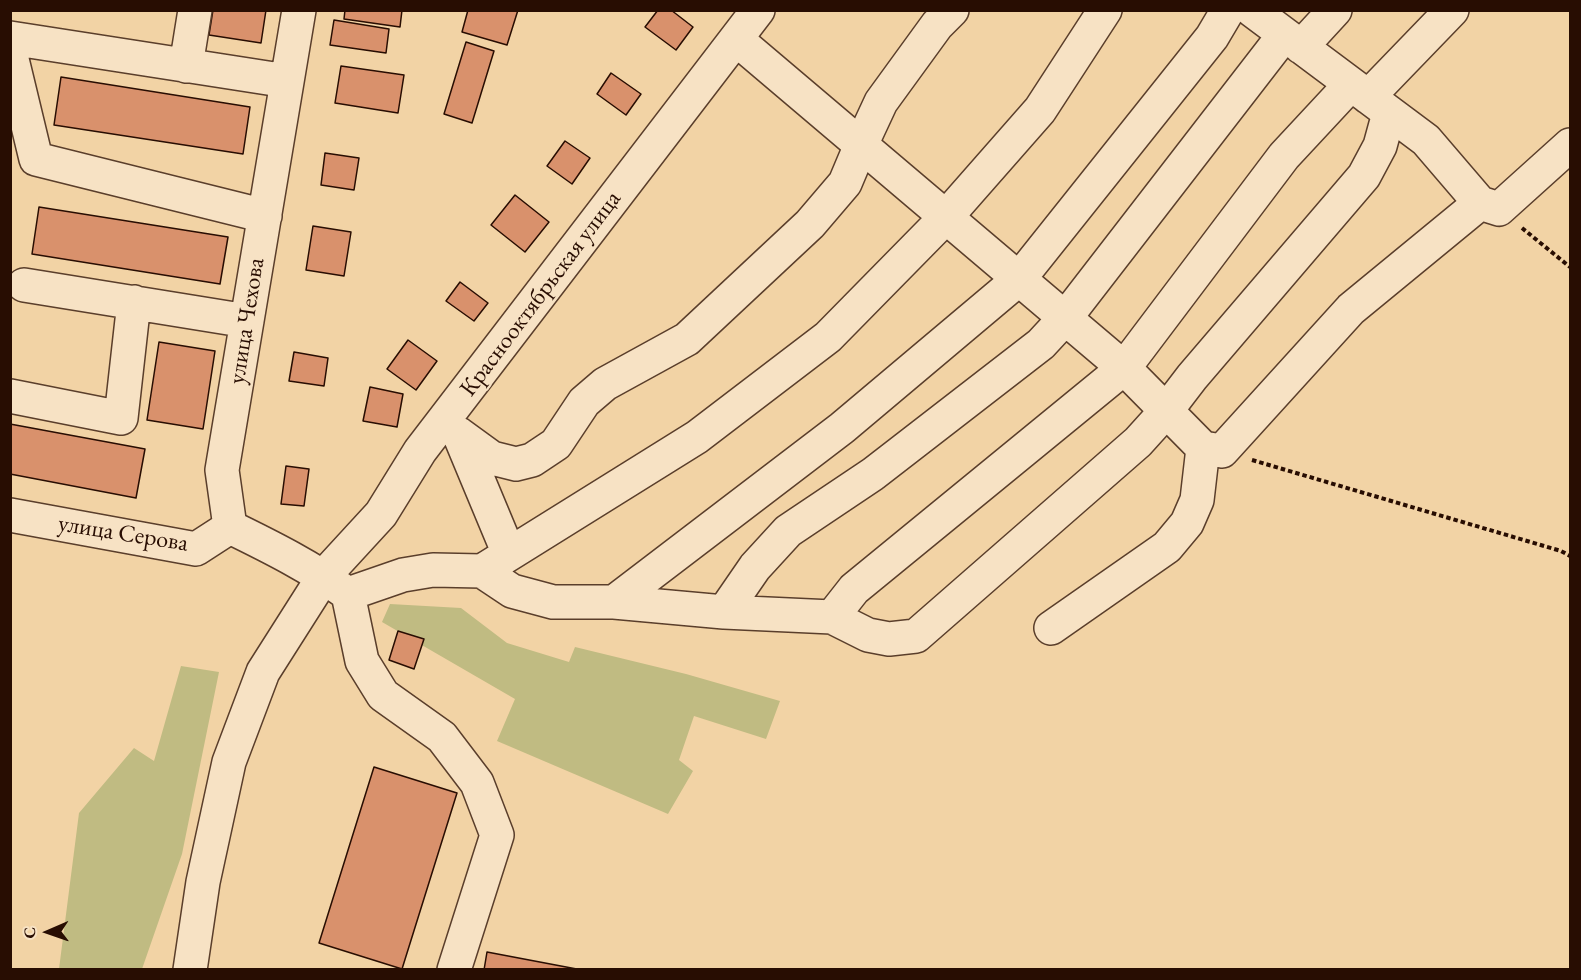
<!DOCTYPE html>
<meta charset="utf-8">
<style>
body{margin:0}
#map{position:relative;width:1581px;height:980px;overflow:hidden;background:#f2d3a5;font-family:"EB Garamond",serif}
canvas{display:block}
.frame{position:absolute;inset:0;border:12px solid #280d02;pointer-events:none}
.north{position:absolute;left:18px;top:902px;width:60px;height:60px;-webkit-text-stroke:4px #f7e2c4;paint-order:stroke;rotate:268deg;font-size:16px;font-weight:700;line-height:24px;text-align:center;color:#280d02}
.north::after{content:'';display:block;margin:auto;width:21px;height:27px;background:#280d02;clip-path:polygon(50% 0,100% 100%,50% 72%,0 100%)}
</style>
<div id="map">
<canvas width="1581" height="980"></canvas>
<div class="frame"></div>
<div class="north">С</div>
</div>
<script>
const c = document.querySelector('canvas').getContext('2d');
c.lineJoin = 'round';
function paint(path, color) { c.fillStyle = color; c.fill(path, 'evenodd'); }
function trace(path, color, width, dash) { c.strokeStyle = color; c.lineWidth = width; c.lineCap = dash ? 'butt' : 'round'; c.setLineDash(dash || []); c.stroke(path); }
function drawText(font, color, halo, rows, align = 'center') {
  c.font = font + ' "EB Garamond",serif'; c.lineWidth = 4.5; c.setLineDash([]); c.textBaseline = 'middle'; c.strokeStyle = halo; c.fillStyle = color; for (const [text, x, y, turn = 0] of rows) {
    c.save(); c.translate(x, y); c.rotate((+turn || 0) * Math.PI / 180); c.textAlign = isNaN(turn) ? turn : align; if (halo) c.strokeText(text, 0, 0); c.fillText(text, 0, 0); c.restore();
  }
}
const green = new Path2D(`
 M390,604L461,608L507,643L569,662L575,647L686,674L780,701L766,739L694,716L679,760L693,771L668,814L497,741L515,699L382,622Z
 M181,666L219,672L182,854L142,969H59L79,813L134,748L154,761Z`);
const building = new Path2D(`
 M213,10H266L261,43L209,35Z
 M345,10H402L400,27L344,19Z
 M468,10H518L507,45L462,32Z
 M658,10H671L693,27L676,50L645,27Z
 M334,20L389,29L386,53L330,45Z
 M466,42L494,51L472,123L444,114Z
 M341,66L404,75L398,113L335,103Z
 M611,73L641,94L626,115L597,94Z
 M61,77L250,107L243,154L54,125Z
 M565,141L590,158L572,184L547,166Z
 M325,153L359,158L354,190L321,185Z
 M515,195L549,222L525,252L491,225Z
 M39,207L228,237L220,284L32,254Z
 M313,226L351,232L344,276L306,270Z
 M460,282L488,303L474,321L446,301Z
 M408,340L437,361L416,390L387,369Z
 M159,342L215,351L203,429L147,420Z
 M294,352L328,358L324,386L289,381Z
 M370,387L403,394L397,427L363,421Z
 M10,424L145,449L136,498L10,474Z
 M286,466L309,469L304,506L281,504Z
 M398,631L424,639L414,669L389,660Z
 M374,767L457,793L402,969L319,943Z
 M487,952L582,970H484Z`);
const path = new Path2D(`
 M1522,228L1570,267
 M1252,460L1561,551L1570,556`);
const minor = new Path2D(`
 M299,10L222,470L230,527C271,547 311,567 348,594L362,661L383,695L442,737L477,783L497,835L454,970
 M10,38L287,81
 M736,39L1124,368L1203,448L1222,451L1351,309L1480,203L1426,140L1252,10
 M1301,47L1335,10
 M10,51L36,159L265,216
 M186,66L195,10
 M1368,97L1452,10
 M1480,203L1499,209L1570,145
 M24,285L247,321
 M10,396L121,418L134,302
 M459,434L492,458L516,464L532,460L556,444L584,402L605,384L687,339L810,224L845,183L861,145L881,102L937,25L952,10
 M459,434L509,554
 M10,515L196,549L230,527
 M482,571L512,591L553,602H614L724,612L832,617L868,635L889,639L916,636L1138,442L1166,411L1192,377L1364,176L1380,146L1389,113
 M348,594L403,575L433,570L482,571L697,437L828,337L946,217L1040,110L1105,10
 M614,602L842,428L1019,279L1212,37L1228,10
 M724,612L755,567L788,531L873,474L1041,344L1066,317L1284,35
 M832,617L854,589L1124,368L1284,156L1351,84
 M1051,628L1167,547L1187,523L1197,500L1203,448
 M190,970L203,882L229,762L263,672L324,576L381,514L420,451L758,10`);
const streetNames = [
 ["Краснооктябрьская улица",541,294,-53],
 ["улица Чехова",247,321,-81],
 ["улица Серова",123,534,9]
];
paint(green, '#c0bb82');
paint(building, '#d9916c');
trace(building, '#280d02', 1.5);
trace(minor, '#5a3e2b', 36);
trace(path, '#280d02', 4, [4.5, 3]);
trace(minor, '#f7e2c4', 33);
drawText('24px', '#280d02', '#f7e2c4', streetNames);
</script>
